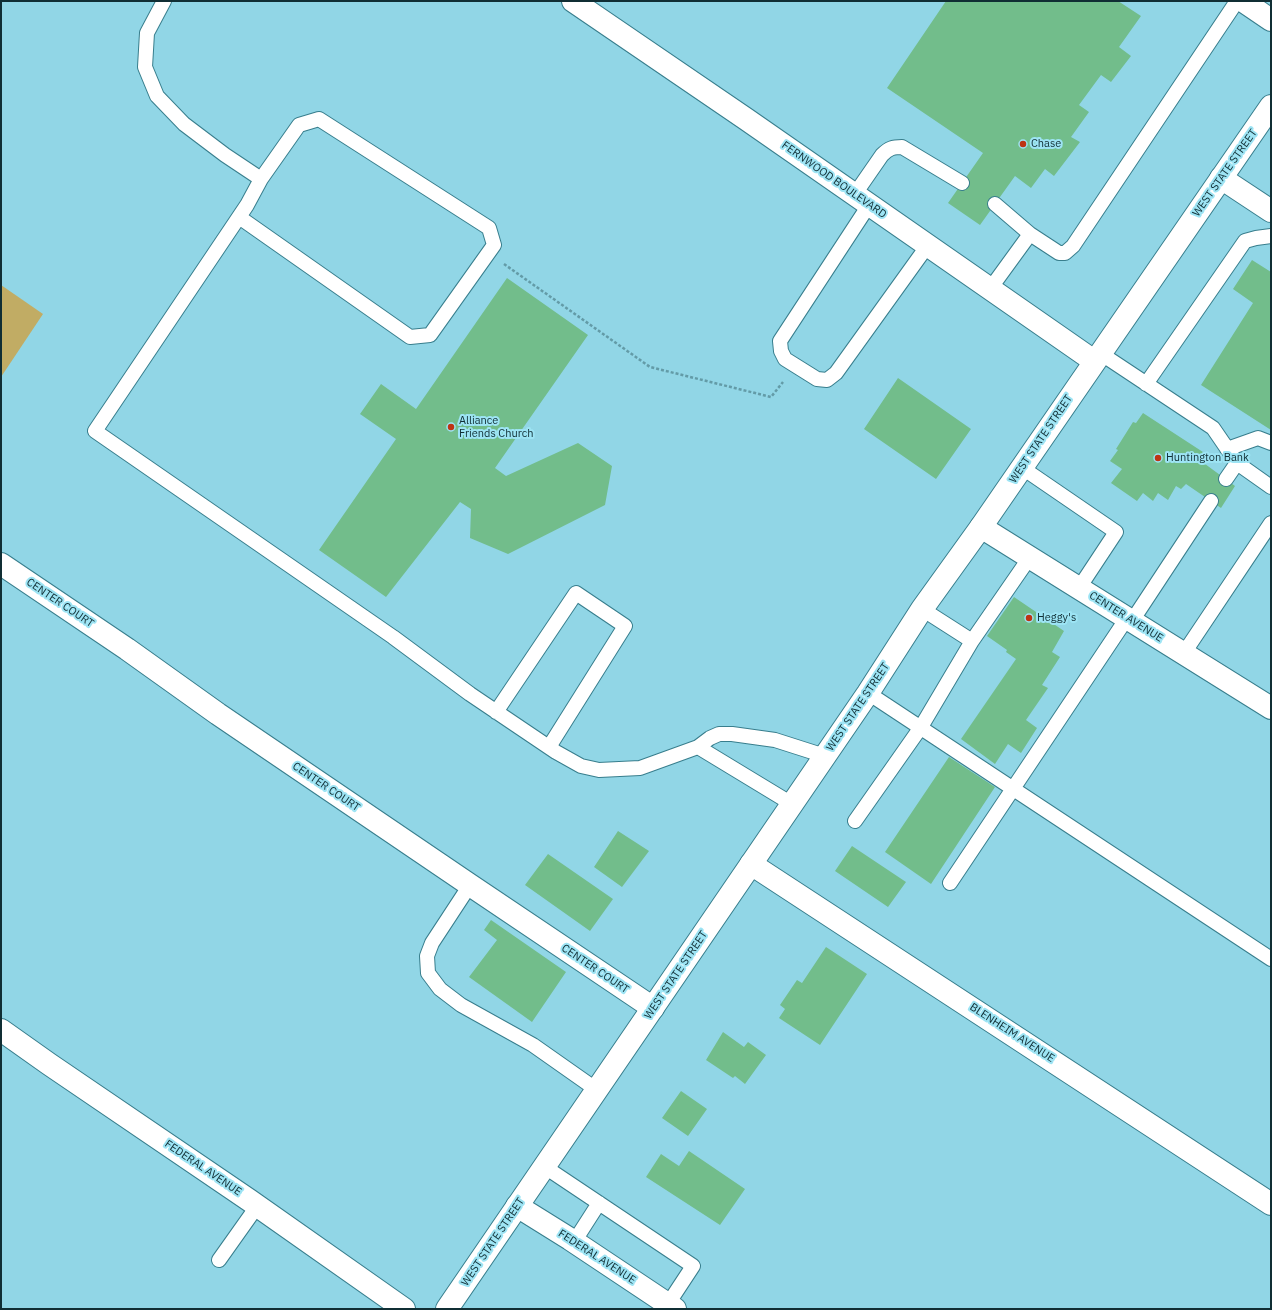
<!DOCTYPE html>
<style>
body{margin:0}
#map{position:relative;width:1272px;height:1310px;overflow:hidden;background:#91d6e6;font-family:"IBM Plex Sans",sans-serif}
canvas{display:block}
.frame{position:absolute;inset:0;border:2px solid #102e34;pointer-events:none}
</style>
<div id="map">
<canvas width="1272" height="1310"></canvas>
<div class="frame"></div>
</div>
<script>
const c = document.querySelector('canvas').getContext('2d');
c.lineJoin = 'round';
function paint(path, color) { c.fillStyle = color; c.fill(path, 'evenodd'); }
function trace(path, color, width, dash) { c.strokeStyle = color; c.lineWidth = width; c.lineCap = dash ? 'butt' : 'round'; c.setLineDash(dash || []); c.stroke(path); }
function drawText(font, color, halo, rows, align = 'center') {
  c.font = font + ' "IBM Plex Sans",sans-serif'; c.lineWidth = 4; c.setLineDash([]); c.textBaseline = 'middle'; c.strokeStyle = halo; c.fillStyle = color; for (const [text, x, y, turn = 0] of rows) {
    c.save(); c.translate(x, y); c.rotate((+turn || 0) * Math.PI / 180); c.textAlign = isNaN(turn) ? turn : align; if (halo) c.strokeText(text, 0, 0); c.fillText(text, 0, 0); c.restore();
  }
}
const green = new Path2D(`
 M1,285L43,314L1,377Z`);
const building = new Path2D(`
 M946,1H1118L1141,16L1119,47L1131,56L1111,82L1101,75L1079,105L1089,112L1071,137L1080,142L1054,176L1045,169L1031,188L1015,176L980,225L948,203L983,153L887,88Z
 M1252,260L1271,272V430L1201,385L1253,303L1233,289Z
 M507,278L588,335L495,468L506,476L578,443L612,466L605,505L508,554L470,538L471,509L460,502L386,597L319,550L396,439L360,414L381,384L416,409Z
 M898,378L971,429L936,479L864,429Z
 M1143,413L1206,454L1201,461L1235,486L1221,508L1186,484L1181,489L1176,486L1168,500L1158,493L1153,501L1143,493L1137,501L1111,483L1122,469L1110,461L1118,450L1116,449L1133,422L1136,423Z
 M1014,597L1064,631L1052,652L1060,657L1042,685L1048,688L1026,720L1037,728L1021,753L1008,744L995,764L961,739L1016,659L1006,652L1007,650L987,636Z
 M949,757L995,787L931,884L885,852Z
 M618,831L649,851L622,887L594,867Z
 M852,846L906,882L888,907L835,871Z
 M548,854L613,899L590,931L525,885Z
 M491,920L566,972L532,1022L469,977L497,940L484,930Z
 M826,947L867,974L820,1045L779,1018L785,1009L780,1005L797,980L802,983Z
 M723,1032L744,1047L748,1042L766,1055L745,1084L735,1076L733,1078L706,1060Z
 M681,1091L707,1109L688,1136L662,1118Z
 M689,1151L745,1189L720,1225L646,1177L661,1154L679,1166Z`);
const path = new Path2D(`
 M504,264L650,367L771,397L783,382`);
const lane = new Path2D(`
 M164,1L147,33L145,67L157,96L184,124L225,155L261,179L247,205L95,431L393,637L470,694L556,752L581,766L599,770L640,768L698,747L710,738L719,734H732L775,740L825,756
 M855,194L882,155C889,148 893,147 902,147L962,183
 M995,204L1030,234
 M869,205L780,341L781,351L785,359L817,379L827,380L836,373L928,245
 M239,217L410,337L430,335L494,245L489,228L319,119L299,125L261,179
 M990,289L1030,234L1059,253H1065L1073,246L1237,1
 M1100,353L1213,428L1237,463L1271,487
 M1146,384L1245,241L1256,238L1271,236
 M1227,449L1258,438L1271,443
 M1021,467L1116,532L1079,588
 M1226,479L1237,463
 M1132,621L1211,501
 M972,641L1030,557
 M1184,653L1271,523
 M868,693L1271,959
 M496,712L576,593L625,626L549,747
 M698,747L792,804
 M855,821L921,727L972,641L922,609
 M950,883L1127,618
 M470,885L432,943L427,956L428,973L440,989L461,1005L533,1045L597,1090
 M545,1167L693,1266L668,1304
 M574,1242L599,1203
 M219,1260L258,1205`);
const street = new Path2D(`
 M573,1L746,119L1094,361
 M1243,1L1271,20
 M1221,178L1271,211
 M981,527L1271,708
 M1,564L127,649L218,714L470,885L653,1008
 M751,864L1271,1204
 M1,1030L49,1064L249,1200L404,1309
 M517,1206L570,1239L675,1309`);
const highway = new Path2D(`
 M447,1309L868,693L922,609L981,527L1271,106`);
const markers = [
 [1023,144,4,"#be3413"],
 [451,427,4,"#be3413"],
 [1158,458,4,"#be3413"],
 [1029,618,4,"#be3413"]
];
const poiNames = [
 ["Chase",1031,144],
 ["Alliance",459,421],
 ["Friends Church",459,434],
 ["Huntington Bank",1166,458],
 ["Heggy's",1037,618]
];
const streetNames = [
 ["WEST STATE STREET",1225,173,-55],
 ["FERNWOOD BOULEVARD",834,180,35],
 ["WEST STATE STREET",1041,439,-56],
 ["CENTER COURT",60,603,34],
 ["CENTER AVENUE",1126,617,32],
 ["WEST STATE STREET",858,707,-56],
 ["CENTER COURT",326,787,34],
 ["CENTER COURT",595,969,34],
 ["WEST STATE STREET",676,975,-56],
 ["BLENHEIM AVENUE",1012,1033,33],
 ["FEDERAL AVENUE",203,1168,34],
 ["WEST STATE STREET",493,1242,-56],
 ["FEDERAL AVENUE",597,1257,33]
];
paint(green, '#c1ac64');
paint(building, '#72bd8b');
trace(lane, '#387e8d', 16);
trace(street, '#387e8d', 24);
trace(highway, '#387e8d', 24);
trace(path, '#639ba7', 2.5, [3, 2]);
trace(lane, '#fff', 14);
trace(street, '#fff', 22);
trace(highway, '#fff', 22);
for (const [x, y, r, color] of markers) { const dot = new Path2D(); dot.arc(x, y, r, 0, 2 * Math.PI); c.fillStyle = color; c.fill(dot); trace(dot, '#9de4f4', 1.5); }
drawText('11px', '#102e34', '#9de4f4', poiNames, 'left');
drawText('11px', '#102e34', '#9de4f4', streetNames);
</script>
